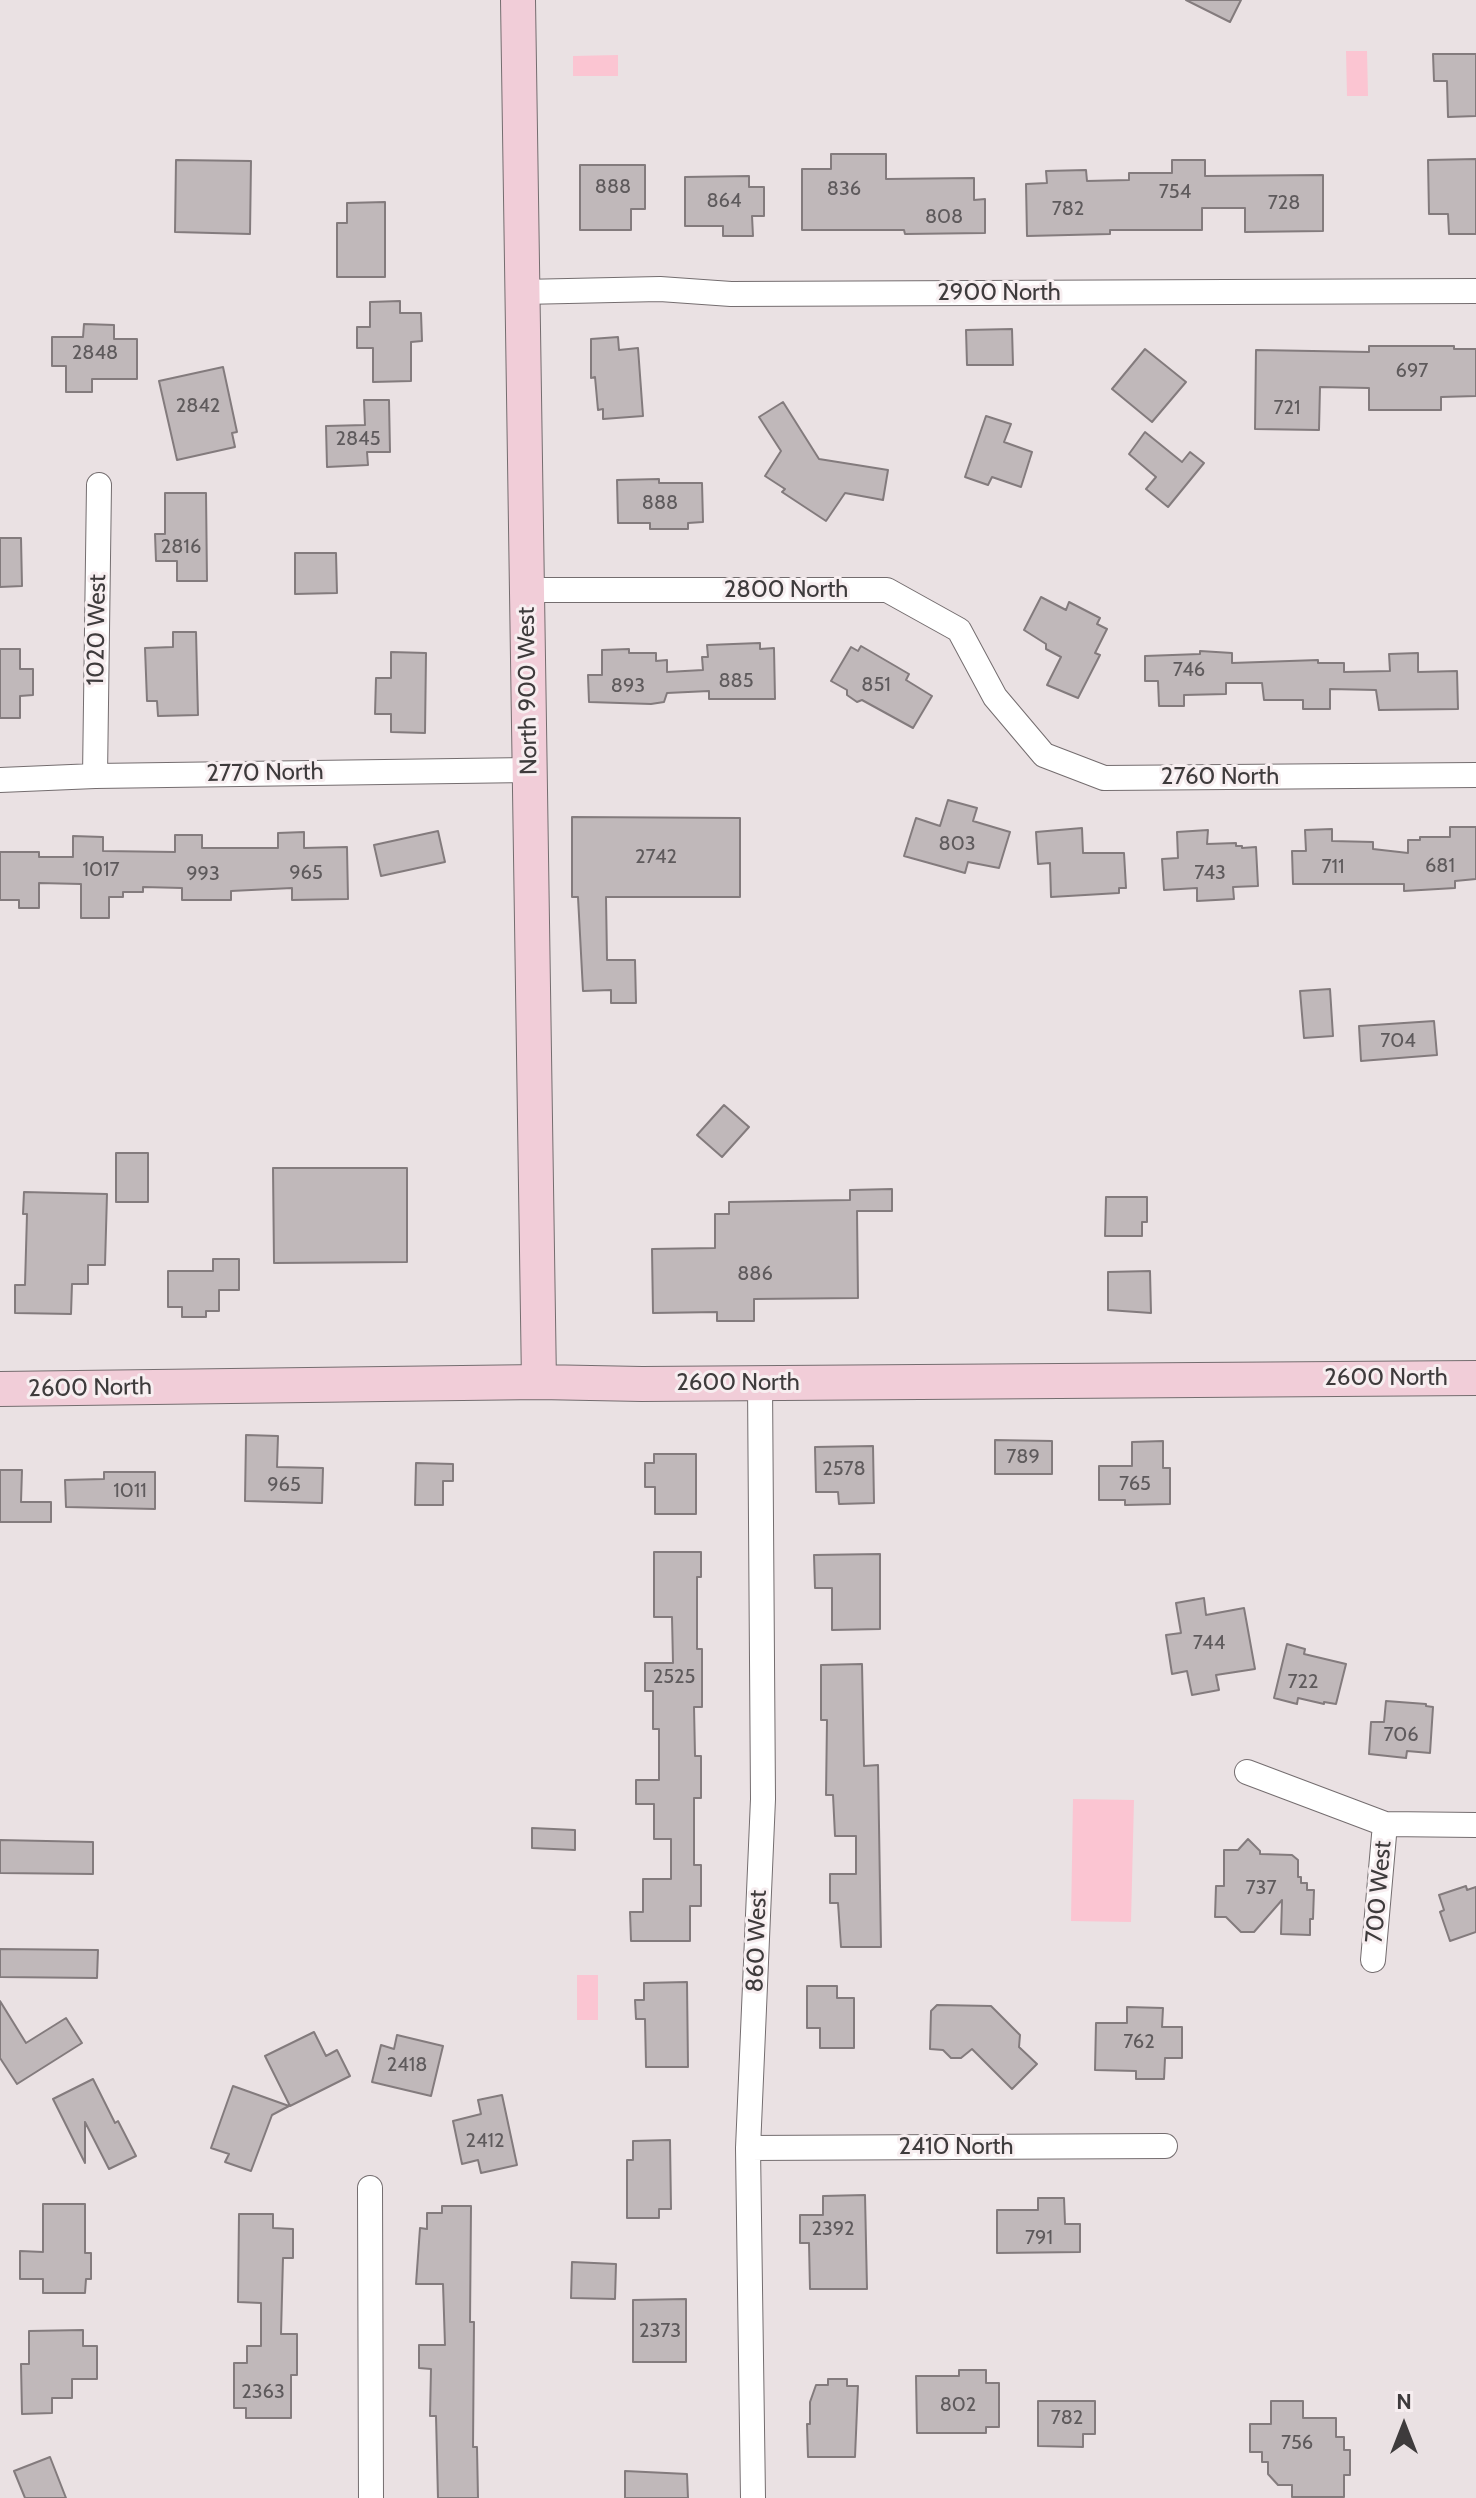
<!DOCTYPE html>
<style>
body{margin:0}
#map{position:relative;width:1476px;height:2498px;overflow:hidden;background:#eae1e3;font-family:Cabin,sans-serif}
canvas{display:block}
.north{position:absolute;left:1364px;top:2386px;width:80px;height:80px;-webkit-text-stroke:6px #f7eef0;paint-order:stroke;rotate:0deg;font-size:22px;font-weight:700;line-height:32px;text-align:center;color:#3e3b3c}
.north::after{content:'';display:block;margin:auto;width:28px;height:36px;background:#3e3b3c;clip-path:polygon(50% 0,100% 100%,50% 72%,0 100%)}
</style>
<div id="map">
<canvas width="1476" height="2498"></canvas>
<div class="north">N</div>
</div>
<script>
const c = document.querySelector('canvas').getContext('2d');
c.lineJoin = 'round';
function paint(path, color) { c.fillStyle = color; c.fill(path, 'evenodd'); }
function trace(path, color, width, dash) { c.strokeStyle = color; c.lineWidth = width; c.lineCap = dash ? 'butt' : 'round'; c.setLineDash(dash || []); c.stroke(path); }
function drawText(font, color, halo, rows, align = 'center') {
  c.font = font + ' Cabin,sans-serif'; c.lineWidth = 6; c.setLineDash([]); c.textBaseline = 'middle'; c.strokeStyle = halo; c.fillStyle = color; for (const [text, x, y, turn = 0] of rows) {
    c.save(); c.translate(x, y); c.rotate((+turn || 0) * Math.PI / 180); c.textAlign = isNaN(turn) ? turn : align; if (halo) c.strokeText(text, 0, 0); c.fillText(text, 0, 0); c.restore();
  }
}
const green = new Path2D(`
 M1346,51H1367L1368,96H1347Z
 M618,55V76H573V56Z
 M1073,1799L1134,1800L1131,1922L1071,1921Z
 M577,1975H598V2020H577Z`);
const building = new Path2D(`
 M1186,0H1241L1230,22Z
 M1433,54H1476V116L1448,117L1447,81H1434Z
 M831,154H886V179L974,178V200L985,199V233L905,234L904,230H802V169H831Z
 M1476,159V234H1449L1448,214H1429L1428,160Z
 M176,160L251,161L250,234L175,232Z
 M1172,160H1205V176L1323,175V231L1245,232V208H1202V230H1110V234L1027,236L1026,184L1047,183L1046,171L1086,170L1087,181L1129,180V173H1172Z
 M580,165H645V209H631V230H580Z
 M749,176V187H764V216H752L753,236H723V226H685V177Z
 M385,202V277H337V223H347V203Z
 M400,301V313H421L422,341L411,342V381L373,382V348H357V327H370V302Z
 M84,324L114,325V339H137V379H92V392H66V366H52V337H83Z
 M1012,329L1013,365H967L966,330Z
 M618,337L619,350L638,348L643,416L603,419V409L598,410L595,377L591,378V339Z
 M1369,346H1454V349H1476V396L1441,397V410H1369V388L1320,387L1319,430L1255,429L1256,350L1369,352Z
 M1145,349L1186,382L1152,422L1112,389Z
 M223,367L237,432L232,433L235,447L177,460L159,381Z
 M364,400H389L390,452H367L368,465L327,467L326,426L365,425Z
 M783,402L819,459L888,470L883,500L845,493L826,521L782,492L785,489L765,476L781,451L759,417Z
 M986,416L1011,424L1004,442L1032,452L1021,487L992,477L988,485L965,477Z
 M1145,432L1182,462L1190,452L1204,463L1168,507L1146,489L1156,477L1129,454Z
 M659,479V483H702L703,522L688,523V529H650V523H618L617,480Z
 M165,493H206L207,581H177V561H156L155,534H165Z
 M0,538H21L22,586L0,587Z
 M295,553H336L337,593L295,594Z
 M1041,597L1066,610L1069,602L1100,618L1097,624L1107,629L1095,653L1100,655L1078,698L1047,685L1061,657L1046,649V644L1024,630Z
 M173,632H196L198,715L158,716L157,701H147L145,648L173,647Z
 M760,643V649L774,648L775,699H709V691L667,693L664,702L651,704L589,702L588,675H602V650L629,649V653H656V661L667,660V672L703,670L702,657H708L707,645Z
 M861,646L909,674L906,680L932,696L913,728L862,700L857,702L847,695V690L831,681L851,647L858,651Z
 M0,649H20V669H33V695L20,696V718H0Z
 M1200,651L1232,653V663L1318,660V663H1344V672L1390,671L1389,654L1418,653V672L1457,671L1458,709L1379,710L1376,690L1330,689V709H1303V700H1264L1262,683H1226V694L1184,695V706H1159L1158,681H1145V656L1200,654Z
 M391,652L426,653L425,733L391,732V714H375L376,678H391Z
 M948,800L977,808L973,821L1010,832L999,868L968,862L965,873L904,856L916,818L940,826Z
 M572,817L740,818V897H606L607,960H635L636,1003H611V990L583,991L578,897H572Z
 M1450,827H1476V879L1455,881V888L1404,891V884H1293L1292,851H1306L1305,830L1332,829V841L1373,842V849L1408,853V840H1420V837H1450Z
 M1082,828L1083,853H1124L1126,888H1119V893L1051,897L1050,863L1038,864L1036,832Z
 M1208,830L1207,844L1236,843V846H1242V848L1256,847L1258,886L1233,887L1234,899L1197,901V888L1164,890L1162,859L1178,858L1177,832Z
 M438,831L445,862L381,876L374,845Z
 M304,832V848L347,847L348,899L292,900V888L231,891V900H182V888L143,887V892H123V897H109V918H81V884L39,883V908H19V900H0V852H39V857H73V836L103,837V851L175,852V835H202V848H278V833Z
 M1330,989L1333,1036L1304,1038L1300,991Z
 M1434,1021L1437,1055L1361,1061L1359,1026Z
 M724,1105L749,1127L722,1157L697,1135Z
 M116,1153H148V1202H116Z
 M273,1168H407V1262L274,1263Z
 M892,1189V1211H857L858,1298L754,1299V1321H717V1312L653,1313L652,1249L715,1248V1214H729V1202L850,1200V1190Z
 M24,1192L107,1194L105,1265H88V1284H72L71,1314L15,1313V1285H25L27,1214H23Z
 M1106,1197H1147V1222H1142V1236H1105Z
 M213,1259H239V1290H219V1311H206V1317H182V1307H168V1271H213Z
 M1150,1271L1151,1313L1108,1310V1272Z
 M246,1435L278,1436L277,1467L323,1468L322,1503L245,1501Z
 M995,1440L1052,1441V1474H995Z
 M1163,1441V1468H1170V1504L1125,1505V1500H1099V1466H1132V1442Z
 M873,1446L874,1503L839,1504L838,1492H816L815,1447Z
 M654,1454H696V1514H655V1487H645V1463H654Z
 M416,1463L453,1464V1481H443V1505H415Z
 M0,1470H22L21,1502H51V1522H0Z
 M104,1472H155V1509L66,1507L65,1480L104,1479Z
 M654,1552H701V1577H697V1649H702V1707H694L695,1756H701V1798H694V1865H701V1906H690V1941H631L630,1912H643V1879H671V1839H654V1804H636V1780H659V1729H653V1691H645V1663H673L672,1617H654Z
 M880,1554V1629L832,1630V1588H815L814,1555Z
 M1204,1598L1206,1615L1244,1608L1255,1669L1216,1675L1219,1690L1192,1695L1187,1671L1172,1674L1166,1635L1181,1633L1176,1603Z
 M1287,1644L1305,1649L1304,1654L1346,1664L1336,1704L1324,1702V1704L1298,1698L1297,1704L1274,1698Z
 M862,1664L864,1766L878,1765L881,1947H841L838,1903H830V1874H856V1836H835L833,1795H826L827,1720H821V1665Z
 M1386,1701L1426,1704V1706L1433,1707L1430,1753L1407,1751L1406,1758L1369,1754L1371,1722H1384Z
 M532,1828L575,1830V1850L532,1848Z
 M1248,1839L1260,1851V1854L1292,1855L1298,1860V1877H1301V1883H1307V1890H1314L1313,1919H1310V1935L1281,1934L1282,1900L1254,1932H1241L1226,1917H1215L1216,1886H1224V1850H1238Z
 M0,1840L93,1842V1874L0,1873Z
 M1466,1886L1467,1890L1476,1887V1932L1450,1941L1440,1912L1444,1910L1439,1895Z
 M0,1949L98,1950L97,1978L0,1977Z
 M687,1982L688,2067H646L645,2019H636L635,2000H644V1983Z
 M807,1986H837V1998H854V2048H820V2028H807Z
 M0,2001L26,2043L66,2018L82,2043L17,2084L0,2058Z
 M937,2005L991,2006L1020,2035L1019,2047L1037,2064L1012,2089L972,2049L961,2058H951L943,2050L930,2049L931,2011Z
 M1127,2007L1163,2008L1162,2027H1182V2058H1165L1164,2079H1136V2071L1095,2070L1096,2023H1127Z
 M314,2032L326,2056L337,2050L350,2076L290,2106L265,2056Z
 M397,2035L443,2046L431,2096L372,2082L381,2045L394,2049Z
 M93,2079L115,2123L118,2121L136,2156L109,2169L85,2122V2163L53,2099Z
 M233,2086L289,2106L272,2115L251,2171L225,2162L229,2154L211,2148Z
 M502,2095L517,2165L481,2173L478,2160L462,2164L453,2121L481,2114L478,2100Z
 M670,2140L671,2209H659V2218H627V2160H633V2141Z
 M865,2195L867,2289H810L809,2243H800V2215H823V2196Z
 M1038,2198H1064L1065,2224H1080V2252L997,2253V2210H1038Z
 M43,2204H85V2253H91V2279H86L85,2293H43V2279H20V2251L43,2252Z
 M442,2206H471L470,2322H474L473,2447H477L478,2498H438L436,2416H430L431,2369L419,2368V2345H445L443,2284H416L420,2228L427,2229V2213H442Z
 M239,2214H273V2228L293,2229V2258H283L281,2334H297V2375H291V2418H246V2408H234V2363H247V2346H261V2303L238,2302Z
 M572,2262L616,2264L615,2299L571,2298Z
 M686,2299V2362H633V2300Z
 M83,2330V2346H97V2379H72V2398H52V2413L22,2414L21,2364H29V2331Z
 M959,2370H986V2383H999V2427H986V2433H917L916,2376H959Z
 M828,2379H847V2386H858L855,2457H808L807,2424H810V2402L816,2385H828Z
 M1038,2401H1095V2434H1083V2447L1038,2446Z
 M1271,2401H1303V2418H1336V2437H1344V2450H1350V2475H1344V2497H1292V2485H1278L1268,2474V2462H1262V2452H1250V2424H1271Z
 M50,2457L66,2498H25L14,2471Z
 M625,2471L687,2474L688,2498H625Z`);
const street = new Path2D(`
 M522,292L660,289L731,294L1476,291
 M527,590H887L959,630L995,697L1044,755L1104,778L1476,775
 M95,776L99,485
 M0,780L95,776L529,770
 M1247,1772L1385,1824L1476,1825
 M1373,1960L1385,1824
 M748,2148L1165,2146
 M370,2188L371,2498
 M753,2498L748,2148L763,1799L760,1383`);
const secondary = new Path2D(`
 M518,0L539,1382
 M0,1389L539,1382L642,1384L1476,1378`);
const numberNames = [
 ["888",613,187],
 ["836",844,189],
 ["754",1175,192],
 ["864",724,201],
 ["728",1284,203],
 ["782",1068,209],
 ["808",944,217],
 ["2848",95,353],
 ["697",1412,371],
 ["2842",198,406],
 ["721",1287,408],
 ["2845",358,439],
 ["888",660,503],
 ["2816",181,547],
 ["746",1189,670],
 ["885",736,681],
 ["851",876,685],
 ["893",628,686],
 ["803",957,844],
 ["2742",656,857],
 ["681",1440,866],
 ["711",1333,867],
 ["1017",101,870],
 ["965",306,873],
 ["743",1210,873],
 ["993",203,874],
 ["704",1398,1041],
 ["886",755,1274],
 ["789",1023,1457],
 ["2578",844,1469],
 ["765",1135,1484],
 ["965",284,1485],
 ["1011",130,1491],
 ["744",1209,1643],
 ["2525",674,1677],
 ["722",1303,1682],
 ["706",1401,1735],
 ["737",1261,1888],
 ["762",1139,2042],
 ["2418",407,2065],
 ["2412",485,2141],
 ["2392",833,2229],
 ["791",1039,2238],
 ["2373",660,2331],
 ["2363",263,2392],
 ["802",958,2405],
 ["782",1067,2418],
 ["756",1297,2443]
];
const streetNames = [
 ["2900 North",999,293],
 ["2800 North",786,590],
 ["1020 West",97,630,-89],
 ["North 900 West",528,691,-91],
 ["2770 North",265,773,-1],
 ["2760 North",1220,777],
 ["2600 North",1386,1378],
 ["2600 North",738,1383],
 ["2600 North",90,1388,-1],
 ["700 West",1379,1892,-85],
 ["860 West",757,1941,-88],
 ["2410 North",956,2147]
];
paint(green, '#fbc5d2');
paint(building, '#c0b8ba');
trace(building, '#837b7d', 2);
trace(street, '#746d6f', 26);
trace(secondary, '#746d6f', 36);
trace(street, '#fff', 24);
trace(secondary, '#f1cdd8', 34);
drawText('20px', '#5e5a5c', null, numberNames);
drawText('24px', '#3e3b3c', '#f7eef0', streetNames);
</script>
